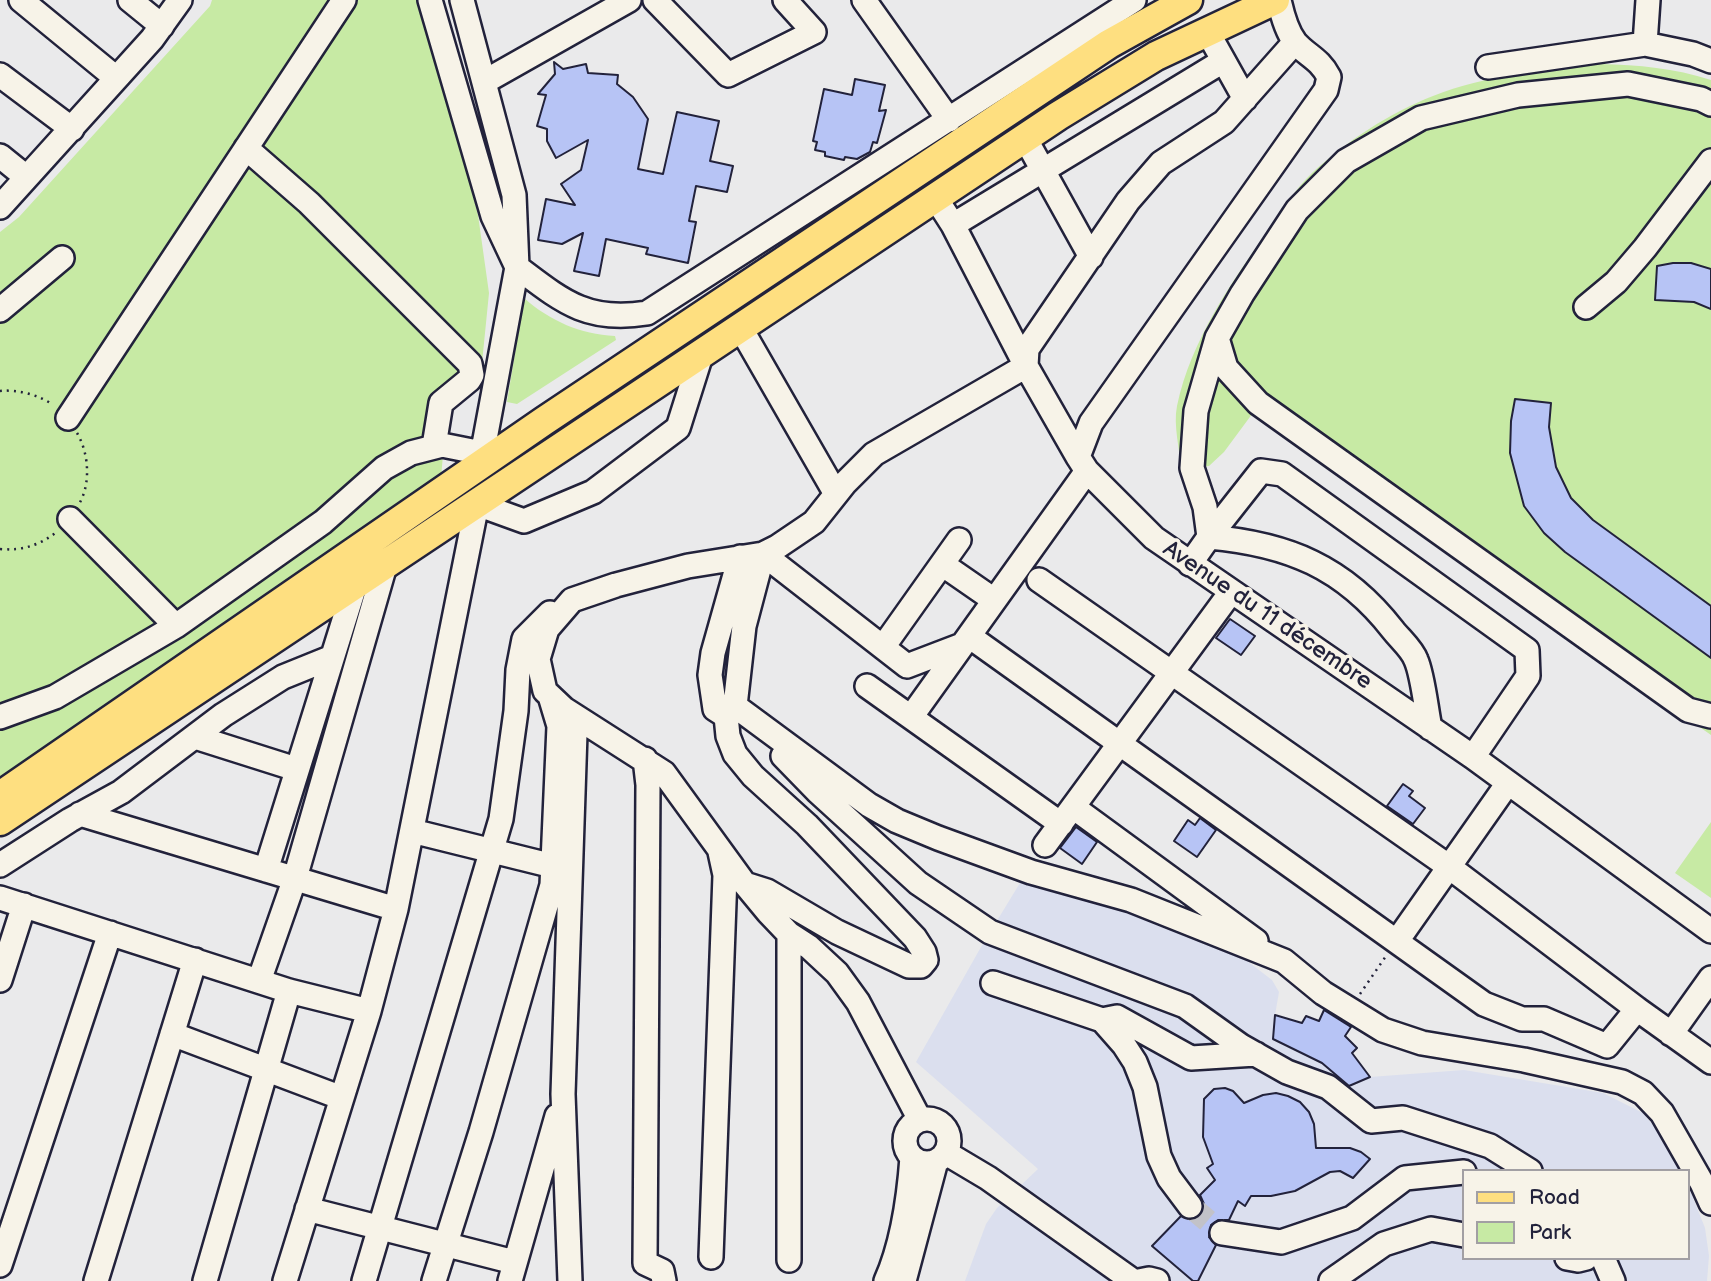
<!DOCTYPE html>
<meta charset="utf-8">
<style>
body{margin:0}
#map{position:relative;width:1711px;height:1281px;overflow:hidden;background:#eaeaeb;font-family:"Balsamiq Sans",sans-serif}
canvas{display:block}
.legend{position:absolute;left:1462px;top:1169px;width:228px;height:91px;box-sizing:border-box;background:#f7f3e8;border:2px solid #a29fa3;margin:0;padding:9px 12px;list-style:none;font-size:21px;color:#22223b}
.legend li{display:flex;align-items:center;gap:14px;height:35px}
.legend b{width:35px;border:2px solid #a29fa3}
</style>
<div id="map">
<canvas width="1711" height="1281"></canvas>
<ul class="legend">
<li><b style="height:9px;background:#fedf80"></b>Road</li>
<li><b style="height:19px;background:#c7eaa4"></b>Park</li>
</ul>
</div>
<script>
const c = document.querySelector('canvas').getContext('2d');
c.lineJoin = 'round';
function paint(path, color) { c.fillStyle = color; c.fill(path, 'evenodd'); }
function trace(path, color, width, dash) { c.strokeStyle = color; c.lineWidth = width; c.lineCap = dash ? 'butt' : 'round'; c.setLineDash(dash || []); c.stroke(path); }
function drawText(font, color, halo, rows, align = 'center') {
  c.font = font + ' "Balsamiq Sans",sans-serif'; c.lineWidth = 7; c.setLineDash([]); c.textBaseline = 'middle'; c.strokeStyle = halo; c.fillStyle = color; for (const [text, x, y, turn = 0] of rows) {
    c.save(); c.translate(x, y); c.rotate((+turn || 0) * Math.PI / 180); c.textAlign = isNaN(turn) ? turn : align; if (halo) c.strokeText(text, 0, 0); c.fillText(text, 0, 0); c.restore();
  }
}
const built = new Path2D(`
 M1023,878L1160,920L1234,951L1272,980L1279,992L1275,1015L1302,1023L1306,1016L1318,1021L1329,998L1359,1015L1346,1036L1357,1048L1352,1053L1370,1077L1464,1070L1603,1093L1643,1113L1665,1140L1682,1171H1464V1258H1688V1185L1705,1228L1709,1256L1707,1281H965L986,1224L997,1208L1038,1169L916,1062L981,947Z`);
const green = new Path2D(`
 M212,0H422L478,215L489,293L480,383L447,408L441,478L0,782V232L19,217L210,6Z
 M1600,64C1639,65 1674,68 1711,80V735L1488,579L1261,402L1224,452L1209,466L1181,469C1180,450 1173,425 1177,406C1191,340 1232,281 1270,228C1283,209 1296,188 1312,173C1347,141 1389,113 1433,96C1486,75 1544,70 1600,64Z
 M524,298C550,321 580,334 615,336L616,340L517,404L507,402Z
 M1711,822V898L1675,873Z`);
const building = new Path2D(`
 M554,62L563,69L586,64L588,73L618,75L617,84L633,97L648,119L638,169L663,174L677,112L719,121L710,161L733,166L727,192L696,186L689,221L696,222L688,263L646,254L648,248L606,239L599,276L574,271L583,233L562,244L538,240L546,199L575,205L561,184L581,170L588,140L556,158L547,141V129L537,126L546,95L538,94L555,74Z
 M855,79L885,85L879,111L886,110L877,143L873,142L870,152L857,159L845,157L844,160L825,156V152L815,150L817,142L813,141L824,89L852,95Z
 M1673,263H1691L1711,269V309L1694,302L1655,300L1657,266Z
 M1515,399L1551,403L1549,427L1556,467L1571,498L1593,520L1711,606V658L1565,552L1544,533L1524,506L1510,453L1511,421Z
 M1230,619L1255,636L1241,655L1216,638Z
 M1403,784L1413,791L1409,796L1425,808L1413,824L1387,806Z
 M1200,818L1216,830L1197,857L1174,841L1188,820L1195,825Z
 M1076,827L1097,842L1082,864L1060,848Z
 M1324,1010L1351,1027L1345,1036L1357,1048L1352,1053L1370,1077L1349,1086L1322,1063L1273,1039L1275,1015L1302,1023L1306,1016L1319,1021Z
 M1225,1088L1233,1091L1244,1103L1263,1095L1276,1093L1288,1096L1300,1102L1309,1112L1314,1124L1316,1148H1350L1361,1152L1370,1159L1353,1178L1340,1171L1330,1172L1295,1191L1271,1196H1251L1245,1206L1238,1201L1229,1220H1218L1211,1225L1209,1237L1216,1245L1198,1281H1193L1152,1246L1181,1216L1192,1220L1203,1212L1204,1204L1200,1195L1215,1180L1207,1168L1213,1164L1203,1137L1204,1099L1214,1089Z`);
const minorTunnel = new Path2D(`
 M1190,1206L1222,1233`);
const path = new Path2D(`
 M0,391C16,389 40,395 53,405
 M77,433C89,453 91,484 79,504
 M0,549C23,551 40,545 58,531
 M1360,994L1386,956`);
const minor = new Path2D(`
 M21,0L116,78
 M130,0L162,26
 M430,0L493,216L517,267L514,195L462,0
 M655,0L728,75L814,32L785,0
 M864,0L949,120
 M1207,31L1245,99
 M1645,44L1648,0
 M1488,67L1645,44L1693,54L1711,61
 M0,75L72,129
 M484,82L629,0
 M1025,138L1091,257
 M246,148L309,203L470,364L472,375L469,380L441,403L434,446
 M0,156L26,177
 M935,197L953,225L1026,366L1078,457L1087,471L1154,538L1473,757L1711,931
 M0,207L152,39L180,0
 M953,225L1223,61
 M1586,307L1616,282L1645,248L1711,161
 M0,310L62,258
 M740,327L836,494
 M1217,338L1226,368L1258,403L1688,710L1711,716
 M68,418L344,0
 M1078,457L1091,423L1326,90L1329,77C1319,58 1307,56 1295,42C1286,30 1282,14 1279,0
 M480,466L517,267C562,301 587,323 647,313L1134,0
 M70,519L176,626
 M1209,537L1261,471L1282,474L1527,650L1528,676L1473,757
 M1209,537C1288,544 1344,567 1393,630C1400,639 1412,649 1416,660C1423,676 1426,709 1430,728
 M740,557L713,653L710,675L715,709L726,716L735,706L744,626L763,554L907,666L962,645
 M942,564L994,600
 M1190,564L1209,537L1205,507L1192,468L1196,411L1217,338L1242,294L1297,210L1346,161L1421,118L1518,95L1628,84L1701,99L1711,104
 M1039,580L1448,866L1637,1009L1711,1062
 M969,636L1484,1004L1522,1019H1544L1607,1046L1637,1009
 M883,647L959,540
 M867,686L1061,824
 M735,706L869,805L897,821L938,838L1031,872L1131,900L1284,961L1323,993L1383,1030L1422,1043L1524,1060L1622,1082L1643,1093L1662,1113L1702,1183L1711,1203
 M564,709L575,733L563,1094L570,1281
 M726,716L728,736L735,754L753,776L807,825L915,938L924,952L926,960L921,966H909L837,932L767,891L748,885
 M0,717L55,697L176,626L323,522L384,468L411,453L442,445L482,453
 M911,717L1087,471
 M195,737L296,769
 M783,756L818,792L918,883L990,932L1185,1006L1241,1046L1287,1072L1328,1087L1371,1121L1403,1118L1490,1146L1530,1171
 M645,759L648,785L645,1263L662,1271L664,1281
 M1073,807L1256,941
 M80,814L396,909
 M412,831L553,866
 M1045,845L1231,592
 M0,865L70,820L121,792L223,715L283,677L330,658
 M266,870L356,582
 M0,898L289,991L369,1011
 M789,934V1260
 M1397,941L1508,783
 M0,980L24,905
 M259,981L295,878L386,562
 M993,983L1102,1020L1124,1045L1135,1062L1145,1087L1159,1156L1169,1178L1190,1206
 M1102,1020L1117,1017L1191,1058L1256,1054
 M172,1034L342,1098
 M1671,1034L1711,978
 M905 1141a22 22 0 1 1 44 0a22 22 0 1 1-44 0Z
 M920,1120L858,1002L837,973L809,947L789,934L768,912L744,883L664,773L564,709L545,691L538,659L547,629L572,600L616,585L688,566L763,554L777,547L814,522L845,483L874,454L1026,366L1027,349L1128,201L1161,163L1224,122L1295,42
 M946,1153L988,1178L1133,1281
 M307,1209L514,1262
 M1222,1233L1281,1242L1352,1218L1405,1178L1464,1172
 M711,1257L725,875L720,852
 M1567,1258L1578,1260L1586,1258
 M1603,1258L1613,1281
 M0,1265L110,933
 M96,1281L195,960
 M205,1281L289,991
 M285,1281L369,1011L396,909L477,504L524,521L593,492L678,428L702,352
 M364,1281L501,819L516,711L518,670L524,639L550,613
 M434,1281L481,1132L552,885L559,726L550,696
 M510,1281L557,1116
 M886,1281C903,1243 909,1199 912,1157
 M904,1281L936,1161
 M1139,1281L1149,1279L1157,1281
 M1331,1281L1384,1244L1431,1229L1464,1235`);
const major = new Path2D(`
 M0,796L544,421L1109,44L1188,0
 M0,821L1058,116L1156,56L1275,0`);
const streetNames = [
 ["Avenue du 11 décembre",1267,616,34]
];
paint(built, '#dbdfee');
paint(green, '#c7eaa4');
paint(building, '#b7c4f5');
trace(building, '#22223b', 2);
trace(minorTunnel, '#c2c2c8', 23, [23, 11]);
trace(minor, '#22223b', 28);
trace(major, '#22223b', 33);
trace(path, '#22223b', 2.5, [2, 5]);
trace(minor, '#f7f3e8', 23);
trace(major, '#fedf80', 28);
drawText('23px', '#22223b', '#f7f3e8', streetNames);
</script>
